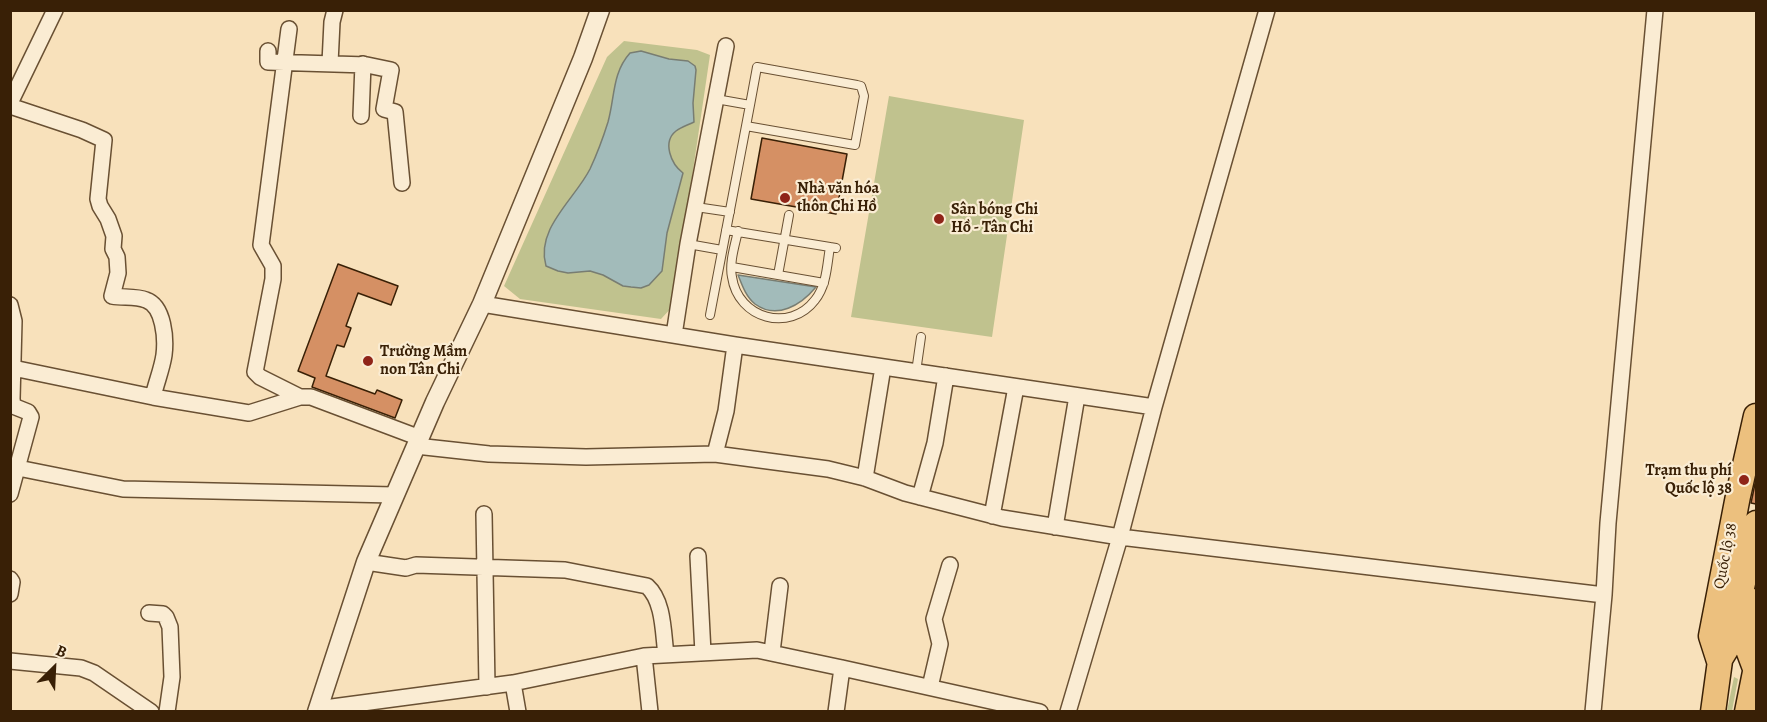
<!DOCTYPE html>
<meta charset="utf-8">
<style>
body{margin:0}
#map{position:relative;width:1767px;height:722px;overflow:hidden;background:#f8e1bb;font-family:Alegreya,serif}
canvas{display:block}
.frame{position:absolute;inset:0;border:12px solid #392006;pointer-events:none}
.north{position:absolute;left:24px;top:638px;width:60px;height:60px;-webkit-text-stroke:4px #faecd3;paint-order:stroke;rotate:24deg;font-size:16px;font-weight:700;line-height:24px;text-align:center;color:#392006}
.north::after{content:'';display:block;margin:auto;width:21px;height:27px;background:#392006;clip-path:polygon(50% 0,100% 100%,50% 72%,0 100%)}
</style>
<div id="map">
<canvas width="1767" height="722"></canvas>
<div class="frame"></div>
<div class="north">B</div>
</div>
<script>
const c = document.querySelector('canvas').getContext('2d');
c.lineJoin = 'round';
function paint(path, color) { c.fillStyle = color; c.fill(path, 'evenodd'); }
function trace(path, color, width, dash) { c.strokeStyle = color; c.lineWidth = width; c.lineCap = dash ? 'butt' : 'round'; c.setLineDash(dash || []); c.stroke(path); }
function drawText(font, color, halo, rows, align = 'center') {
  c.font = font + ' Alegreya,serif'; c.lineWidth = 4.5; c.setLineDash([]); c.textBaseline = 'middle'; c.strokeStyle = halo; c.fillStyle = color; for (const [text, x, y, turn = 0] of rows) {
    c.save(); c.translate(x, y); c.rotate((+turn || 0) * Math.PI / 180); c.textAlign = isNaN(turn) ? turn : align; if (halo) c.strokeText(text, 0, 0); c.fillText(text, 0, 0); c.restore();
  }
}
const green = new Path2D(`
 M624,41L697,50L710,55L673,306L661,319L520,299L504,286L607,57Z
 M889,96L1024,120L992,337L851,317Z
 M1734,677L1738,679L1732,711H1727Z`);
const water = new Path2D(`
 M641,51L669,59L688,61L695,66L696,70L693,103L694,122C688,125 681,127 676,131C662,142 671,164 683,173L667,233L662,271L649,285L641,288L631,287L623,286L603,275L590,271L568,273L558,271L546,266C535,229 575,199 590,169C597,154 603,138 608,122C615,97 612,73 630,53Z
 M738,275L816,287C801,305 777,320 755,304C746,297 742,285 738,275Z`);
const building = new Path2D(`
 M762,138L847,154L836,214L751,199Z
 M338,264L398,286L391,305L358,293L346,326L351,328L344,347L337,345L326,376L375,394L377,390L402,400L395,418L312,387L315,378L298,371Z
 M1756,479V504L1751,503Z`);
const service = new Path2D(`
 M746,126L855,145L864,96L861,86L857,85L757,67L750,105
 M696,207L730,212
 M726,230L836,248
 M738,231C735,245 729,263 732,277C738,319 790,333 815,300C827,285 827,264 830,247
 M688,244L722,250
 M732,267L824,283
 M778,275L789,215
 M710,315L750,105L716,99
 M916,372L921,337`);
const minor = new Path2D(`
 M1267,10L1154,407L1120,537L1604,595
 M289,29L261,245L273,266V279L255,372L260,377L300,397
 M268,51V62L367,65L391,70L384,109L395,112L402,183
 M330,63L332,22L335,10
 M10,103L55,10
 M10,106L82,130L104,140L98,199L100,206L108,219L114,236L113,249L117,257L118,273L112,296C123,298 136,296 146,300C164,306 166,339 164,355C162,369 156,383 153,397
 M361,116L363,64
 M482,304L735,345L1154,407
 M10,305L14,321L12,399L13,406L28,412L31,417L10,494
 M674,335L688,244L726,46
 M13,368L153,397L249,413L300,397H311L420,438
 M416,446L489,454L586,457L715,454L828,469L865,478L905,493L1002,518L1120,537L1068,712
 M715,454L726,411L735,345
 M18,468L123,489L394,495
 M865,478L883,367
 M920,497L935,443L946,376
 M484,514L487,687
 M992,516L1016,387
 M1055,527L1077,396
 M698,556L703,653
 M366,562L406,568L416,565L565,570L647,586C664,601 663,633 666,655
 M10,579L12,582L10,594
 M149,613L163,614L166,617L170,627L172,677L167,712
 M772,652L780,586
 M644,656L650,712
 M10,661L81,668L94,673L151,712
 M513,683L518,712
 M930,687L940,644L934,619L950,565
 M317,709L513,683L644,656L757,650L842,668
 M836,712L842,668L1040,712
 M1593,712L1604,595L1608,523L1655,10`);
const tertiary = new Path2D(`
 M317,712L366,562L435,402L482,304L583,58L600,10`);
const trunk = new Path2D(`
 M1719,661L1711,636L1738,496L1756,416
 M1719,661L1730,643L1756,523
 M1756,671L1747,647L1756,601
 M1713,712L1722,646
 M1747,712L1756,667`);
const markers = [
 [785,198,6,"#8f2418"],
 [939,219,6,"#8f2418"],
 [368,361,6,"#8f2418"],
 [1744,480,6,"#8f2418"]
];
const poiNames = [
 ["Nhà văn hóa",797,189],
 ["thôn Chi Hồ",797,207],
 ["Sân bóng Chi",951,210],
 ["Hồ - Tân Chi",951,228],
 ["Trường Mầm",380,352],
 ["non Tân Chi",380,370],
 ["Trạm thu phí",1732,471,"right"],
 ["Quốc lộ 38",1732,489,"right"]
];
const streetNames = [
 ["Quốc lộ 38",1726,556,-79]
];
paint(green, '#c0c28e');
paint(water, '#a2bbba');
trace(water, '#787d72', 1.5);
paint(building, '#d59064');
trace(building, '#392006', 1.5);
trace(service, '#695033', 10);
trace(minor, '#695033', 18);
trace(tertiary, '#695033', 21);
trace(trunk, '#392006', 27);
trace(service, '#faecd3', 8);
trace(minor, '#faecd3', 15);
trace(tertiary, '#faecd3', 18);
trace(trunk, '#ecc07e', 24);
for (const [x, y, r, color] of markers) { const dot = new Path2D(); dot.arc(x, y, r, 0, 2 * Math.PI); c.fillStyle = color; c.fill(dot); trace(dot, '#faecd3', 2); }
drawText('bold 16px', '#392006', '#faecd3', poiNames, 'left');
drawText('16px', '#392006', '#faecd3', streetNames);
</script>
